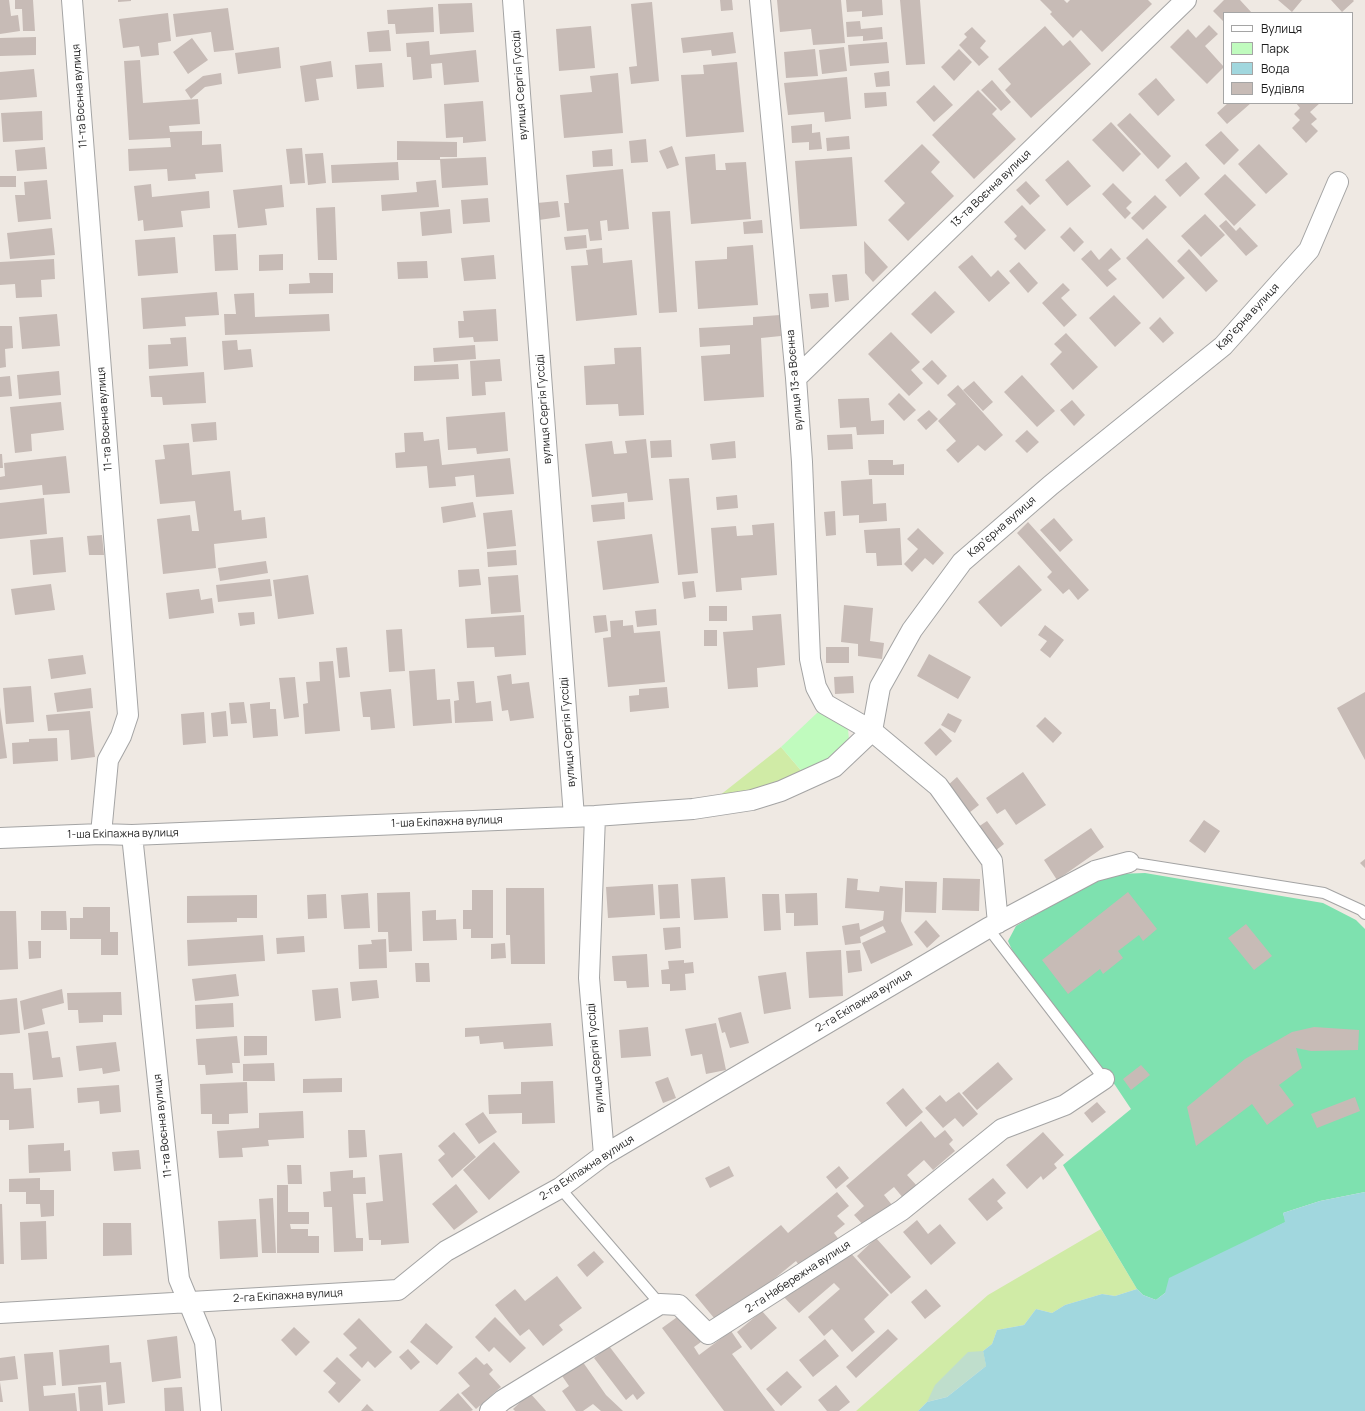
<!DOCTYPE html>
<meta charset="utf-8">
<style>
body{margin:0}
#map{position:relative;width:1365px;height:1411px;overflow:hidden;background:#efe9e3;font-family:Manrope,sans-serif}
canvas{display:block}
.legend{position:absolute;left:1223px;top:12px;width:130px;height:92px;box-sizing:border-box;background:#fff;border:1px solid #a5a5a5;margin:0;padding:5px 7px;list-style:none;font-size:12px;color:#1d1d1d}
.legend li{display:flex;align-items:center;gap:8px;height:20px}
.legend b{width:20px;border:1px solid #a5a5a5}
</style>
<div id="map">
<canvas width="1365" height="1411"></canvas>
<ul class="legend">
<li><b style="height:5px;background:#fff"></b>Вулиця</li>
<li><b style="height:11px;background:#c0fbbe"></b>Парк</li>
<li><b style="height:11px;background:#a1d7de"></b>Вода</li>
<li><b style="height:11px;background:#c7bbb6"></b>Будівля</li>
</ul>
</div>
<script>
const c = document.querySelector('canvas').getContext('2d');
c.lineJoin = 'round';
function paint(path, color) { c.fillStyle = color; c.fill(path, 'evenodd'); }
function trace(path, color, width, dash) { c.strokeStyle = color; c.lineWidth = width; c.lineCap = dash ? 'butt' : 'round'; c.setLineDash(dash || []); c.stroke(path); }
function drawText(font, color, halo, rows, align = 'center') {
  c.font = font + ' Manrope,sans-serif'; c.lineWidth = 4; c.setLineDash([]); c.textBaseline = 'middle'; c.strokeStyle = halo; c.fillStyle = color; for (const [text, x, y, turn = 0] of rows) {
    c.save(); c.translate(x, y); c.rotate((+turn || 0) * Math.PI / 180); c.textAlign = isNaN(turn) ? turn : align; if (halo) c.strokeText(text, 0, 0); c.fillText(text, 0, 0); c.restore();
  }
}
const grass = new Path2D(`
 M781,747L804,774L751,792L719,796Z
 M1101,1229L1137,1289L1115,1296L1102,1294L1065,1305L1052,1313L1036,1309L1024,1325L997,1330L992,1344L983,1351L986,1366L927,1402L918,1411H856L988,1295Z`);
const wetland = new Path2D(`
 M983,1351L986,1366L947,1397L927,1402L935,1385L968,1352Z`);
const park = new Path2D(`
 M827,711L838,718L848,729L849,740L828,762L804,774L781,747L817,713Z`);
const pitch = new Path2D(`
 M1145,873L1323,903L1356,920L1365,929V1192L1320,1201L1283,1213L1286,1222L1240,1245L1165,1293L1156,1300L1143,1295L1137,1289L1063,1165L1131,1109L1115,1085L1015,957L1008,941L1016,926L1095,880L1117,874Z`);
const water = new Path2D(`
 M1365,1192V1411H918L927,1402L947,1397L986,1366L983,1351L992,1344L997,1330L1024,1325L1036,1309L1052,1313L1065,1305L1102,1294L1115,1296L1137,1289L1143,1295L1156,1300L1165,1293L1169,1278L1285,1222L1283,1213L1320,1201Z`);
const building = new Path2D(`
 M0,0H9L11,16L18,15L20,31L0,34Z
 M15,0H33L35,31H23L22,9H15Z
 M118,0H131V1L118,2Z
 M720,0H732L733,10L721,11Z
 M777,0H841L845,43L813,45L811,29L780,32Z
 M846,0H882L883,15L862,17V11L847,12Z
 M900,0H920L925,64L906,65Z
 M1040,0H1064L1067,3L1070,0H1148L1152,4L1102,52L1081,30L1073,38L1050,14L1052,12Z
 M1224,0H1240L1252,13H1224V22L1213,11Z
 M1278,0H1302L1292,12Z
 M1331,0H1353L1354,1L1342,12Z
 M652,2L659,81L631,84L629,67L637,66L631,4Z
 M472,3L474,32L440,34L438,4Z
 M433,7L434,32L396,34L395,24H388L387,10Z
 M228,8L234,50L214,52L211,32L176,37L173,14Z
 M168,13L171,41L158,43L159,55L141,57L139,46L123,48L119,19Z
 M860,21L861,29L882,27L883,39L863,41V36L847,37L846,22Z
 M1209,25L1218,34L1205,46L1224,67L1207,84L1170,47L1188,29L1196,38Z
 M591,26L595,68L559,71L556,29Z
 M1045,26L1063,46L1070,40L1091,64L1031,118L1005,90L1011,84L998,69Z
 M972,27L986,41L980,48L989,57L979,66L959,45L967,37L964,34Z
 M389,30L391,51L369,52L367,32Z
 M733,32L736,53L712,56L711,50L683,53L681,38Z
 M36,37V55L0,56V38Z
 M192,38L208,60L188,74L173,52Z
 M429,41L430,55L476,50L479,82L444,85L442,63L431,64L432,78L413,80L411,57H407L406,43Z
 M887,42L889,63L850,66L848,45Z
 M279,47L281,68L238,74L235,53Z
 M844,47L847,71L822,74L819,50Z
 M815,49L818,76L786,78L784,52Z
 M959,49L972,62L954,81L941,67Z
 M140,60L143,103L198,99L200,124L169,126L170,132L202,131V145L221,144L223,172L195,174L196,179L168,181L167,169L129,171L128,149L171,147L170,138L129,140L124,61Z
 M331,61L333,77L316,79L319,100L305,102L300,66Z
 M737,62L744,132L686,137L681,75L704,74L703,65Z
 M382,63L384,87L357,89L355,65Z
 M34,69L37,97L0,100V72Z
 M889,71L890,86L876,87L874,73Z
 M221,73L222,84L205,87L191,99L185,90L203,76Z
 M618,73L623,133L564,138L560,95L592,92L590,76Z
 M847,77L851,119L825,122L824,112L788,115L784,83Z
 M1156,78L1175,100L1158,116L1138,94Z
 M992,80L1011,102L1001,111L981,90Z
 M934,85L953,105L934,122L916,102Z
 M978,90L997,109L992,114L1016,139L974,179L932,135Z
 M886,92L887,106L865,108L864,93Z
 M483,101L486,141L463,143V137L446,138L444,104Z
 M1228,103H1251L1227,124L1217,113Z
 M1296,103H1320L1310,112L1317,119L1311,124L1318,131L1306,143L1292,128L1300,120L1294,114L1300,108Z
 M42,111L43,140L3,142L1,113Z
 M1130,113L1171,156L1158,169L1117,125Z
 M1111,122L1141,154L1123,172L1092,140Z
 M812,124V133L820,132L822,149L809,150V142L792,143L791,126Z
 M1221,131L1239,150L1224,165L1205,145Z
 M849,136L850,149L827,151L826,138Z
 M646,139L648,162L631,163L629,141Z
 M397,141L457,142V157H440V160H397Z
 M922,144L940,162L931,172L954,196L908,241L888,220L905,203L884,181Z
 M1259,144L1288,174L1266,194L1238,164Z
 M672,146L679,165L667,169L659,151Z
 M45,147L47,169L17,171L15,150Z
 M302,148L305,183L290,184L286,149Z
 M612,149L613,166L593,167L592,151Z
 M323,153L326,183L308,185L305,154Z
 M715,154L716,170H726L725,163L746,162L751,219L691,224L685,157Z
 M486,157L488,185L442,188L440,159Z
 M852,157L857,226L800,229L795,161Z
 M1068,160L1091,186L1067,206L1045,180Z
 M398,162L399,180L332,183L331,165Z
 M1186,162L1200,178L1180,197L1165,180Z
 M623,169L629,229L608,231L607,220L600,221L602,240L590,241L588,229L567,231L564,203H569L566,175Z
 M1225,174L1256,205L1234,226L1204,194Z
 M0,176H16V187H0Z
 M47,180L51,219L18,222L15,195H25L24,182Z
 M436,180L439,207L382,211L381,195L417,192L416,182Z
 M1026,181L1040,196L1030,205L1016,190Z
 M1113,183L1132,202L1126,208L1131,213L1125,219L1102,194Z
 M151,184L152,197L209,191L210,208L181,211L183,227L144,231L143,220L138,221L134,186Z
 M282,185L284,207L265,209L267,225L238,228L233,190Z
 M1155,195L1167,207L1143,230L1131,218Z
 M488,198L490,222L463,224L461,200Z
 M558,201L560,217L539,220L537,203Z
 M1022,205L1046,230L1025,250L1014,239L1017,236L1004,222Z
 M335,207L337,260H318L316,208Z
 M450,209L452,233L422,236L420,212Z
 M670,211L677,312L659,313L652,212Z
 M1205,214L1225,235L1201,257L1181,236Z
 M762,220L763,233L744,234L743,222Z
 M1226,220L1236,231L1240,227L1258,246L1246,256L1219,226Z
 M1070,227L1084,242L1074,252L1060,237Z
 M52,228L55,255L10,259L7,233Z
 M236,234L238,270L215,271L213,235Z
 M586,235L587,248L566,250L564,237Z
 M175,237L178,273L138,276L135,240Z
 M1147,238L1185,278L1163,299L1126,258Z
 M864,241L888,267L873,282L865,273Z
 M753,245L758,305L698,309L695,261L727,259V247Z
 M602,248L603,263L632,260L637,315L576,321L571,266L588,265L586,250Z
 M1111,248L1121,259L1108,270L1117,279L1107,287L1081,259L1091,250L1099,260Z
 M1189,249L1218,281L1206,292L1177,261Z
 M283,254V270L259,271V255Z
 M494,255L496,279L464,281L461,258Z
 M972,255L991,277L998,270L1010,283L989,302L958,267Z
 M54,259L55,279L41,280L42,297L16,298L15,284L0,285V262Z
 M427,261L428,278L398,279L397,262Z
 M1019,262L1038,283L1028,293L1009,271Z
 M309,273H333V293L289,294V284L310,283Z
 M847,274L849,300L835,302L832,275Z
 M1063,283L1070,290L1061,298L1077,315L1064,327L1042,303Z
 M935,291L955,312L931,334L911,314Z
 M217,292L219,315L185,317L186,326L143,329L141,298Z
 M254,293L255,317L329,314L330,331L225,335L224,314H236L234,294Z
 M828,293L829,307L811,309L809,294Z
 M1114,295L1141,323L1115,347L1089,318Z
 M496,309L498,341L474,342L473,337L459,338L458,321H464L463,311Z
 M57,314L60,346L22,349L19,317Z
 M780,315L781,336L761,338L764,397L704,401L701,356L730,354V345L700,347L699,328L753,325V317Z
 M1160,317L1174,333L1163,343L1149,328Z
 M0,326H12L13,348L5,349L6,367L0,368Z
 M891,332L920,362L911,370L923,383L909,396L868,354Z
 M1066,333L1098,367L1073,390L1050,364L1062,352L1054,344Z
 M186,337L188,366L149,369L148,345L171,344L170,338Z
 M237,340L238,350L251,349L253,367L224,370L222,341Z
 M475,345L476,359L434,362L433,348Z
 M641,347L644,415L619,416L618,404L586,405L584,366L615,364L614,348Z
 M500,359L502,381L485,382L486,395L472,396L470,361Z
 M932,360L947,376L938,385L922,369Z
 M458,364L459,379L414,381V366Z
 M59,371L61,395L19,399L17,375Z
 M204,372L206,403L163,405L162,397H151L149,376Z
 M1022,375L1055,411L1037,427L1004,392Z
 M10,376L12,396L0,397V377Z
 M974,381L993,402L983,411L963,390Z
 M958,385L1003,435L985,451L978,445L958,463L946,450L956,441L938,421L956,404L947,395Z
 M899,393L916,410L904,421L888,404Z
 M869,398L871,421L884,420V434L857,435L856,427L840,428L838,399Z
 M1072,400L1085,415L1074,426L1060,410Z
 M61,402L64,430L31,434L32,451L15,453L10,407Z
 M929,410L938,419L926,430L917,420Z
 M505,412L508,451L477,454L476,448L448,450L446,417Z
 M216,422L217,440L193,442L191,424Z
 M1027,430L1039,442L1027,453L1015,441Z
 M423,432L424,441L439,439L442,465L510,458L514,494L476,497L474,475L455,477L456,486L429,488L427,466L396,468L395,453L405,452L404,433Z
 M852,434L853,449L828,450L827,435Z
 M646,439L653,500L628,502L627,493L592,497L585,444L612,441L614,454L627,453L625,441Z
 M671,440L672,457L651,458L650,441Z
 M735,441L736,458L712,460L710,444Z
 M189,443L192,475L230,471L234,511L241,510L242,520L265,517L267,538L214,544L216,568L163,574L157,519L190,515L192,531H199L195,501L160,504L155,460L165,459L163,445Z
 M0,454H2L3,468H0Z
 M66,456L70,493L43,495L42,485L0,490V477L5,476L4,463Z
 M868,460H893V465L904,464V475H869Z
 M689,478L698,573L678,575L669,479Z
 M872,479L873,504L886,503L887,521L859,523V515L843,516L841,481Z
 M737,495L738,508L717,510L716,497Z
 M44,498L47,534L0,539V503Z
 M473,502L476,517L443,523L441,507Z
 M624,502L625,519L593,522L591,505Z
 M512,510L516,546L487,549L483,513Z
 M835,511L836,535L826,536L824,512Z
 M1054,518L1073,540L1060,552L1040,530Z
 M1028,522L1089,590L1078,600L1069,589L1063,594L1047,577L1052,572L1017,533Z
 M774,523L777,575L741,578L742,590L716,592L711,528L736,526L737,536L753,535L752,525Z
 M900,528L902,565L877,566L876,553H866L864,530Z
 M918,528L944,553L933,565L925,558L912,572L904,564L918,549L907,539Z
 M652,534L659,583L603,590L597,541Z
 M102,535L104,555H89L87,536Z
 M63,537L66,572L33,575L30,540Z
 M516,550L517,565L488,567L487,552Z
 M266,561L268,573L220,581L218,568Z
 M1019,565L1042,590L1001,627L978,602Z
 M479,569L481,585L459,587L458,570Z
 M308,575L314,614L278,619L273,580Z
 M518,575L521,612L491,614L488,577Z
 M270,579L272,596L218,602L216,585Z
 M694,581L696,597L684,599L682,582Z
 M51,584L55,610L15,615L11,589Z
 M199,589L201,600L212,598L214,613L169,619L166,593Z
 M844,605L873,608L870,641L884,643L882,659L858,656V644L841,642Z
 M709,606H727V621H709Z
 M656,609L657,625L637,627L635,611Z
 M254,612L255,624L240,626L238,613Z
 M781,614L785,665L757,668L758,687L728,689L723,632L753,630L752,616Z
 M524,615L526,655L495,657L494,647L467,648L465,619Z
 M606,615L608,631L595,633L593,616Z
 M623,620V626L633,625L634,633L660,631L665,682L608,687L603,638L611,637L610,621Z
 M1045,625L1064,640L1050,658L1040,650L1047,641L1038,635Z
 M402,629L405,671L389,672L386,630Z
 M704,630H717V646H704Z
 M347,647L350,677L339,678L336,648Z
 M826,647H849V663H826Z
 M929,654L971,677L958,699L917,676Z
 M83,655L86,674L51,679L48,659Z
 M333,661L340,731L305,734L303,704L308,703L306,682L320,681L319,662Z
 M435,669L437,700L450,699L452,723L413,726L409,671Z
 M511,674L512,684L529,682L534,718L510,721L508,710L502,711L497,676Z
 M853,676L854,693L835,694L834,677Z
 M295,677L299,717L284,719L279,678Z
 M474,681L476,703L491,701L493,721L455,723L454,701L459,700L457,682Z
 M31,686L34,722L6,724L3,688Z
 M667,687L669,708L630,712L629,696L639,695V689Z
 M91,688L93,708L57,712L54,693Z
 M391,689L395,728L371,730L370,717H363L360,692Z
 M1365,692V760L1337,708Z
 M244,702L247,723L231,724L229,703Z
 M270,702V709H276L278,736L253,738L250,704Z
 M0,707L7,758L0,759Z
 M90,711L95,757L71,760L69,730L48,731L46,715Z
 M226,711L228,736L213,737L211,713Z
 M204,712L206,743L183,745L181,714Z
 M948,713L962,720L955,733L941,725Z
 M1045,717L1062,733L1053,743L1036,726Z
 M940,728L952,741L936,756L924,743Z
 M57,738L58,761L13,764L12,743L29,742V739Z
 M1023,772L1046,805L1016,825L1005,809L997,814L986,798Z
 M957,777L979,805L969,813L947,786Z
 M1204,820L1220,831L1205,853L1189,841Z
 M987,821L1004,844L995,851L978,827Z
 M1091,828L1104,847L1057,880L1044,860Z
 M1365,859V868L1360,863Z
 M725,877L728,918L694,920L691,879Z
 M847,878L858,879L857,890L879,892L880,886L903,888L901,921L913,945L871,964L862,943L886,932L883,926L860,937L861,943L845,945L842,926L859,923L860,930L863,929L883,920L884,911L845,908Z
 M943,878L980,879L979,911L942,910Z
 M905,881L937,882L936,913L905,912Z
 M653,884L655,915L608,918L606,887Z
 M678,884L680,918L660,919L658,885Z
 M506,888H544L545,964H511L510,935H506Z
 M472,890H493V938H471V929H463V910H472Z
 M410,892L412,951L389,952L388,932H378L377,893Z
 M1128,892L1157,929L1143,941L1139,935L1118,951L1123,958L1103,974L1100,969L1068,994L1042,960Z
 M368,893L370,928L344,929L341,895Z
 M817,893L818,925L794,926V913H786L785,894Z
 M326,894L327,918L308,919L307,895Z
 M762,894H779L781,930L764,931Z
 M257,895V918H237V922L187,923V896Z
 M83,907H110V932H118V955H101V939H70V918H83Z
 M436,910V920L456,919L457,940L423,941L422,911Z
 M0,911H16L18,969L0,970Z
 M41,911H66L67,930H41Z
 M926,920L940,936L927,948L914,932Z
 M1246,924L1272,956L1254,970L1228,938Z
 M680,927L681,948L665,950L663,928Z
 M263,935L265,961L188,966L187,940Z
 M304,936L305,952L277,954L276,938Z
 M386,939L387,968L359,969L358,945L372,944L371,940Z
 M28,941H41V958L29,959Z
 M505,943L506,958L491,959V944Z
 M841,950L843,996L809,998L806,952Z
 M860,950L862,971L848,973L846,951Z
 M647,954L649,987L627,988L626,981H614L612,956Z
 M684,960V963L693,962L694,973L685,974L686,990L670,991V984H662L661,970L669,969L668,961Z
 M415,963H429L430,982H416Z
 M786,972L791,1009L764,1014L758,976Z
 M236,974L239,996L195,1001L192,979Z
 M377,980L379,998L352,1001L350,982Z
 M338,988L341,1018L315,1021L312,990Z
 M62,989L64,1003L42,1009L45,1024L24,1030L20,1001Z
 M121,992L122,1015H103V1022L79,1023L78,1010H68L67,993Z
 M17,998L20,1033L0,1035V1000Z
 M233,1003L234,1027L196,1029L195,1005Z
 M741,1012L749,1043L730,1048L725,1032L722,1033L718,1018Z
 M551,1023L553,1046L504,1049L503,1042L480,1044L479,1036L465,1037V1028Z
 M716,1023L726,1070L706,1074L702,1054L691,1056L685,1029Z
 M648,1027L651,1056L621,1058L619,1030Z
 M1314,1027L1359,1030L1358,1050L1311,1051L1296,1048L1302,1068L1279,1085L1294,1105L1267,1125L1252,1104L1196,1146L1187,1107L1245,1059L1292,1032Z
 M48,1031L52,1058L60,1057L63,1077L33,1080L28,1033Z
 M237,1036L240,1063H232L233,1073L206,1075L205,1065H198L196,1039Z
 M244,1036H267V1055L244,1056Z
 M116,1042L120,1071L103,1074L102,1068L79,1071L76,1046Z
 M998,1062L1013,1079L977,1110L962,1093Z
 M274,1063L275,1081H243V1064Z
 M1141,1065L1150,1075L1131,1090L1123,1079Z
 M0,1073H13L14,1089L31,1088L34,1128L9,1130V1120H0Z
 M668,1077L676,1098L663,1103L655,1082Z
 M342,1078V1092L303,1093V1079Z
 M553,1081L555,1123L522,1124V1113L489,1114L488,1095L521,1094V1082Z
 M247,1082L248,1113L229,1114V1124H212V1114H201L200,1084Z
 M119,1085L121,1112L100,1114L99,1101L78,1103L77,1088Z
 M903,1088L923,1112L906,1127L886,1103Z
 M959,1092L978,1114L963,1127L955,1118L943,1128L925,1108L940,1095L946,1102Z
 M1355,1097L1360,1111L1317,1128L1311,1114Z
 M1097,1102L1106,1112L1092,1123L1084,1113Z
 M303,1111L304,1138L268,1140L269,1146L242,1148L243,1157L219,1158L217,1131L259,1128V1113Z
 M483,1112L497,1132L479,1144L465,1124Z
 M921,1121L935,1138L945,1130L953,1140L949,1144L955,1151L933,1170L924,1160L907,1175L918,1187L904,1199L894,1187L884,1195L892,1205L866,1228L854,1215L864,1206L846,1186Z
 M348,1130H365L367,1157L349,1158Z
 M454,1132L476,1157L452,1178L438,1160L445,1154L438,1146Z
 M1043,1132L1064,1155L1054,1164L1057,1168L1043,1180L1041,1176L1027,1189L1006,1165Z
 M494,1142L520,1172L489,1200L463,1170Z
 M64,1143V1151L70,1150L71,1171L29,1173L28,1145Z
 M139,1150L141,1169L114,1171L112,1152Z
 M402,1153L409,1243L381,1245V1240H369L366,1203L383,1201L379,1155Z
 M287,1165H301L302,1184H288Z
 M729,1166L734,1176L710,1188L705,1178Z
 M839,1166L849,1178L836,1189L826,1177Z
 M353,1170V1178L365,1177L366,1194H353L356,1238H363V1251L334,1252L332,1207H324L323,1192L331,1191L330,1172Z
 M40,1178V1190H54V1216L41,1217L40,1204H26V1192H9V1179Z
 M993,1178L1006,1193L997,1201L1003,1208L987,1221L968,1199Z
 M456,1184L478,1212L454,1230L432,1204Z
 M277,1185H288V1212H309V1224H290L291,1229H308V1236H319V1253H277Z
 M837,1192L849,1206L837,1216L845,1224L834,1233L840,1241L803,1271L796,1261L719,1324L695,1295L781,1225L788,1233Z
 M273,1198L276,1253H262L259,1199Z
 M0,1204H2L4,1264H0Z
 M256,1219L258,1257L220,1259L218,1221Z
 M917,1220L928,1234L940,1224L956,1243L931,1265L903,1232Z
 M46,1221L47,1259L21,1260L20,1222Z
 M103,1223H131L132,1255L103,1256Z
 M876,1238L911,1277L891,1294L857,1256Z
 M846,1248L889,1295L864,1319L875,1332L852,1352L832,1329L824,1336L808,1317L840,1289L834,1283L799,1313L783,1296Z
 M594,1251L604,1262L587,1277L577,1265Z
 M557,1276L582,1308L559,1325L563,1330L543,1346L529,1329L520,1336L495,1305L515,1289L525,1301Z
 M926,1289L941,1306L925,1319L911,1302Z
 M762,1311L777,1328L751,1350L737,1332Z
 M680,1315L701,1342L694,1347L699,1355L731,1331L742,1347L732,1354L775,1411H724L662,1328Z
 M495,1317L526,1348L510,1363L494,1347L489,1352L475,1337Z
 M359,1318L392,1352L375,1368L368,1361L362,1368L349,1355L357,1348L343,1334Z
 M426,1323L453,1347L437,1365L410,1342Z
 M294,1327L310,1342L296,1356L281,1340Z
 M888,1329L898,1339L856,1378L846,1367Z
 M177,1336L181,1378L152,1382L147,1340Z
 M825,1339L839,1356L813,1377L799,1360Z
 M109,1345L110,1363L121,1362L125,1403L108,1405L106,1382L62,1386L59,1350Z
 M609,1346L645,1393L637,1400L633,1394L626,1400L594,1358Z
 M408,1349L420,1362L411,1370L399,1357Z
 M53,1352L56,1385L43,1386L44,1396L75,1393L77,1411H29L24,1354Z
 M15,1356L18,1379L0,1381V1358Z
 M337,1357L361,1380L339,1403L328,1392L336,1383L323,1371Z
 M476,1357L484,1365L487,1363L493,1370L489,1374L501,1387L476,1409L461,1393L470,1386L458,1373Z
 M580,1358L606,1395L623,1411H601L593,1404L583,1411H576L562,1391L569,1386L560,1373Z
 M787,1371L802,1387L781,1406L766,1389Z
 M0,1382L3,1402H0Z
 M101,1385L103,1411H80L78,1387Z
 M836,1385L850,1402L839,1411H827L818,1400Z
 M182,1387L184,1411H165L164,1388Z
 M458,1393L473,1410L471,1411H439Z
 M530,1393L546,1411H515L513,1409Z
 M367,1404L374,1411H361Z`);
const lane = new Path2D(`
 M1129,862L1324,893L1361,910L1365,914
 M988,928L1104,1079
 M560,1188L660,1304`);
const street = new Path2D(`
 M72,0L128,715L121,736L108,760L101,834
 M513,0L574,817
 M760,0L796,378L802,462L810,659L816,687L825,704L872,731L938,786L992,861L998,923
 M796,378L1186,0
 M872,731L880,687L912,630L962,562L1051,485L1223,346L1309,250L1338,182
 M595,816L589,978L604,1155
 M132,835L179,1279L205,1342L211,1411
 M0,838L101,834L132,835L595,816L693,809L752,800L781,791L834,767L872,731
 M0,1313L398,1290L446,1251L560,1188L604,1155L988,928L1095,871L1129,862
 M490,1411L503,1400L660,1304L679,1305L708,1334L902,1210L1002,1129L1065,1105L1104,1079`);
const streetNames = [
 ["вулиця Сергія Гуссіді",520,85,-94],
 ["11-та Воєнна вулиця",80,96,-94],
 ["13-та Воєнна вулиця",991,189,-44],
 ["Карʼєрна вулиця",1248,317,-47],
 ["вулиця 13-а Воєнна",795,380,-95],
 ["вулиця Сергія Гуссіді",544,409,-94],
 ["11-та Воєнна вулиця",105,419,-94],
 ["Карʼєрна вулиця",1002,527,-41],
 ["вулиця Сергія Гуссіді",568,732,-94],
 ["1-ша Екіпажна вулиця",447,822,-2],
 ["1-ша Екіпажна вулиця",123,834,-1],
 ["2-га Екіпажна вулиця",864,1001,-31],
 ["вулиця Сергія Гуссіді",596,1058,-95],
 ["11-та Воєнна вулиця",163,1126,-96],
 ["2-га Екіпажна вулиця",587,1168,-33],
 ["2-га Набережна вулиця",798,1277,-33],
 ["2-га Екіпажна вулиця",288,1296,-3]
];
paint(grass, '#d0eba6');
paint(wetland, '#bfdecc');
paint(park, '#c0fbbe');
paint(pitch, '#7ee1af');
paint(water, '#a1d7de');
paint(building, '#c7bbb6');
trace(lane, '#a4a4a4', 12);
trace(street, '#a4a4a4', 22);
trace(lane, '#fff', 10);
trace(street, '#fff', 20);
drawText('11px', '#1d1d1d', '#fff', streetNames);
</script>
